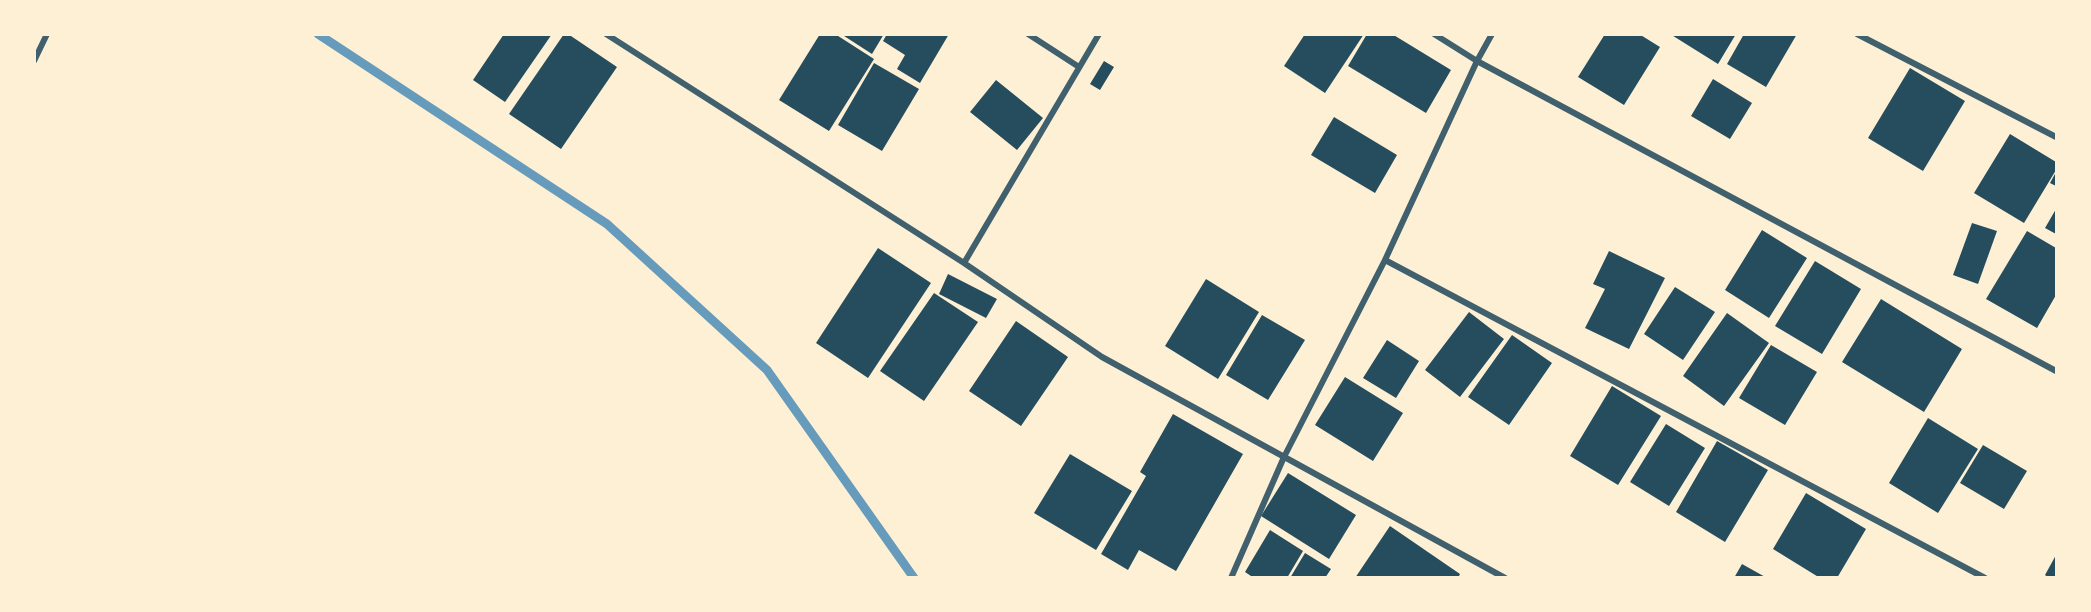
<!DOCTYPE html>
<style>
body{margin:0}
#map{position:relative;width:2091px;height:612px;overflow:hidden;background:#fdf0d5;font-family:Poppins,sans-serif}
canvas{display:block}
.frame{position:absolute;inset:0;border:36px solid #fdf0d5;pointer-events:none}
</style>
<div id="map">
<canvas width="2091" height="612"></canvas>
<div class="frame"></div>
</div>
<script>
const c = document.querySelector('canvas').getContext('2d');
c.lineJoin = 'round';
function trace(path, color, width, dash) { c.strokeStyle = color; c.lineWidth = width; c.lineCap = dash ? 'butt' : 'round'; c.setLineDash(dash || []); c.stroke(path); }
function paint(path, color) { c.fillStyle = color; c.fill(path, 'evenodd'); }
const stream = new Path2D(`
 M318,34L607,224L767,370L914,578`);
const building = new Path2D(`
 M504,34H552L505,102L473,80Z
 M564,34H568L617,67L561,149L509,114Z
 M820,34H835L874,59L829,131L779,100Z
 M841,34H884L872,54Z
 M887,34H949L920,83L897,69L905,55L883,41Z
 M1305,34H1364L1325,93L1284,66Z
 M1367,34H1392L1451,70L1426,113L1348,66Z
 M1605,34H1639L1660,47L1624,105L1578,77Z
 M1670,34H1736L1718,64Z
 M1744,34H1797L1766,87L1727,64Z
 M1104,61L1114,67L1100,90L1090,84Z
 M874,63L919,89L882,151L838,125Z
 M1910,68L1965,101L1923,171L1868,138Z
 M1713,79L1752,103L1730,139L1691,116Z
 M996,80L1043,118L1017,150L970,112Z
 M1334,117L1397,155L1375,193L1311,155Z
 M2010,134L2056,162V170L2024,223L1974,193Z
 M2056,172V186L2050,183Z
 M2056,209V234L2045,228Z
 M1972,223L1997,231L1978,284L1953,275Z
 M1762,230L1807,258L1769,318L1725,290Z
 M2027,231L2056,248V295L2037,328L1986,299Z
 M878,248L931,283L868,378L816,343Z
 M1609,251L1665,278L1629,349L1585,328L1605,289L1593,284Z
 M1815,261L1861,289L1822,354L1775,326Z
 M948,274L997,299L986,318L939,294Z
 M1206,279L1259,312L1218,379L1165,346Z
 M1675,287L1715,312L1683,360L1644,334Z
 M934,293L978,322L924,401L880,371Z
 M1881,299L1962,349L1924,412L1842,362Z
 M1469,312L1504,339L1460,397L1425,370Z
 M1727,313L1769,343L1724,406L1683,376Z
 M1262,315L1305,340L1268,400L1226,375Z
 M1016,321L1068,357L1021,426L969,391Z
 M1512,335L1552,363L1509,425L1468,397Z
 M1387,340L1419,361L1396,398L1363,378Z
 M1771,345L1817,372L1785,425L1739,398Z
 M1345,377L1403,413L1373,461L1315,425Z
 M1612,386L1661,416L1618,485L1570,456Z
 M1173,414L1243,454L1176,571L1139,550L1128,570L1101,554L1146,476L1140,472Z
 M1928,418L1978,449L1938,513L1889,483Z
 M1666,424L1705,448L1669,506L1630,482Z
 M1717,441L1768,470L1725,542L1676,512Z
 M1983,445L2027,471L2004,509L1960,483Z
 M1070,454L1132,491L1096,550L1034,513Z
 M1288,473L1356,515L1329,559L1261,516Z
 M1806,493L1866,529L1837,578H1820L1773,549Z
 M1390,526L1460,574L1458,578H1355Z
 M1270,530L1303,551L1287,578H1254L1245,572Z
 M1305,553L1331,569L1325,578H1290Z
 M2056,555V578H2049L2045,575Z
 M1742,564L1767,578H1734Z`);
const minor = new Path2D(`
 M606,34L964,263L1102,357L1505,578
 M1028,34L1079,67
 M1434,34L1477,61L2056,371
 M1857,34L2056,137
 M34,61L47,34
 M1385,260L1985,578
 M964,263L1099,34
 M1231,578L1284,457L1385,260L1477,61L1492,34`);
trace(stream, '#669bbc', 9);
paint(building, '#264d5e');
trace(minor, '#3f606c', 6);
</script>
